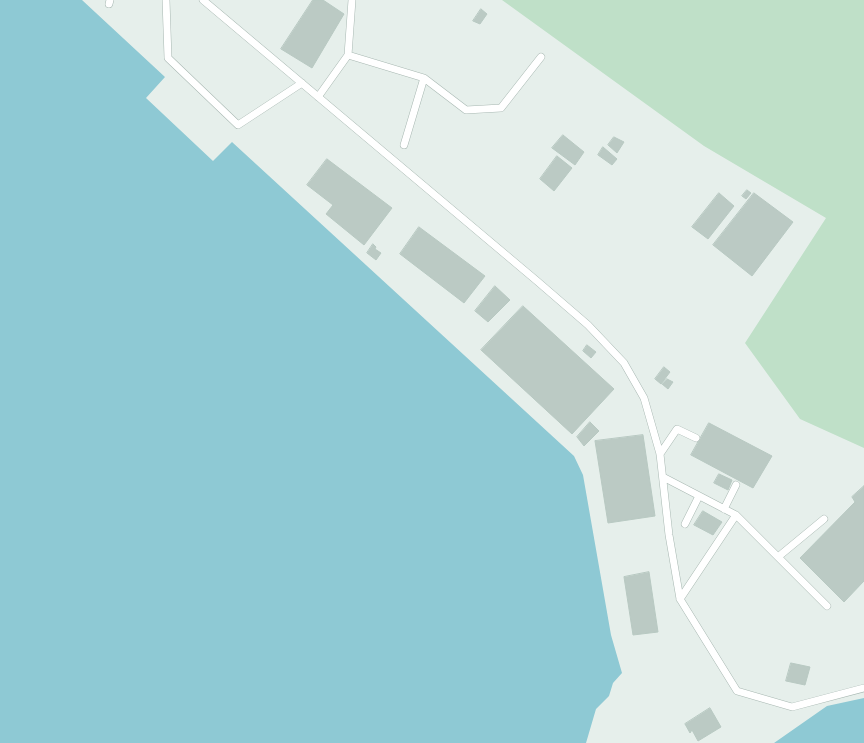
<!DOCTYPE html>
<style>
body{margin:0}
canvas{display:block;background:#e6efeb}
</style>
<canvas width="864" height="743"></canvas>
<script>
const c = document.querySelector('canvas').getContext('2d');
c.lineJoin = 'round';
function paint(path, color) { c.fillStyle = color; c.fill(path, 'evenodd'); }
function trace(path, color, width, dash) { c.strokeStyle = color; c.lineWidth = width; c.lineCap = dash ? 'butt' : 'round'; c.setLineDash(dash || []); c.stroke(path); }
const green = new Path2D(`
 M502,0H864V448L800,419L745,343L826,218L704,146Z`);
const water = new Path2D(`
 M0,0H82L165,77L146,98L213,161L232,142L574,456L583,475L611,635L622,673L613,683L609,696L596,709L586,743H0Z
 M864,698V743H774L827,706Z`);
const building = new Path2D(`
 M313,0H323L344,14L312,68L281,49Z
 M481,9L487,14L480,24L473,21Z
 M563,135L584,152L575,165L552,148Z
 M614,137L624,142L617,153L608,145Z
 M603,147L617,159L612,165L598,155Z
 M557,156L572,168L554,191L540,179Z
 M327,159L392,208L364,245L326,214L333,205L307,185Z
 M747,190L751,193L746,199L742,196Z
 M719,193L734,206L708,239L692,227Z
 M754,193L793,222L752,276L713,245Z
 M419,227L485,276L464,303L400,254Z
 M373,244L376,247L375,249L381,253L376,260L367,253Z
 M495,286L510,300L488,322L475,311Z
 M523,306L614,389L572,434L481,350Z
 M587,345L596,352L591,358L583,351Z
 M664,367L670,372L661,384L655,379Z
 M667,379L673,382L668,389L662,384Z
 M590,422L599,431L584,446L577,437Z
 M709,423L772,456L753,488L691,455Z
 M643,435L655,516L608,523L595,441Z
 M719,474L732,480L728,490L714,483Z
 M864,486V581L844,602L800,558L855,502L852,497Z
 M703,511L722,522L713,535L694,525Z
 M649,572L658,632L633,635L624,577Z
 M791,663L810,667L805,685L786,681Z
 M710,708L721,727L698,741L692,730L690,733L685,724Z`);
const service = new Path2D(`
 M166,0L168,58L238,125L302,83
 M203,0L537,281L588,325L624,363L644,398L660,454L669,535L680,599L737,691L792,707L864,688
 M109,4L110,0
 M348,55L424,78L466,110L501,108L541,57
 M318,97L348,55L352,0
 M404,145L424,78
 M660,454L677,429L696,438
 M663,477L736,515L827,606
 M724,509L736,485
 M685,524L699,496
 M778,557L824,519
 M680,599L736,515`);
paint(green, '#bfe0c8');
paint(water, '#8ec9d4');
paint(building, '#bbcac4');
trace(building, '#b8c9c2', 1);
trace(service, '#a8b8b2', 8);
trace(service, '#fff', 7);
</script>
